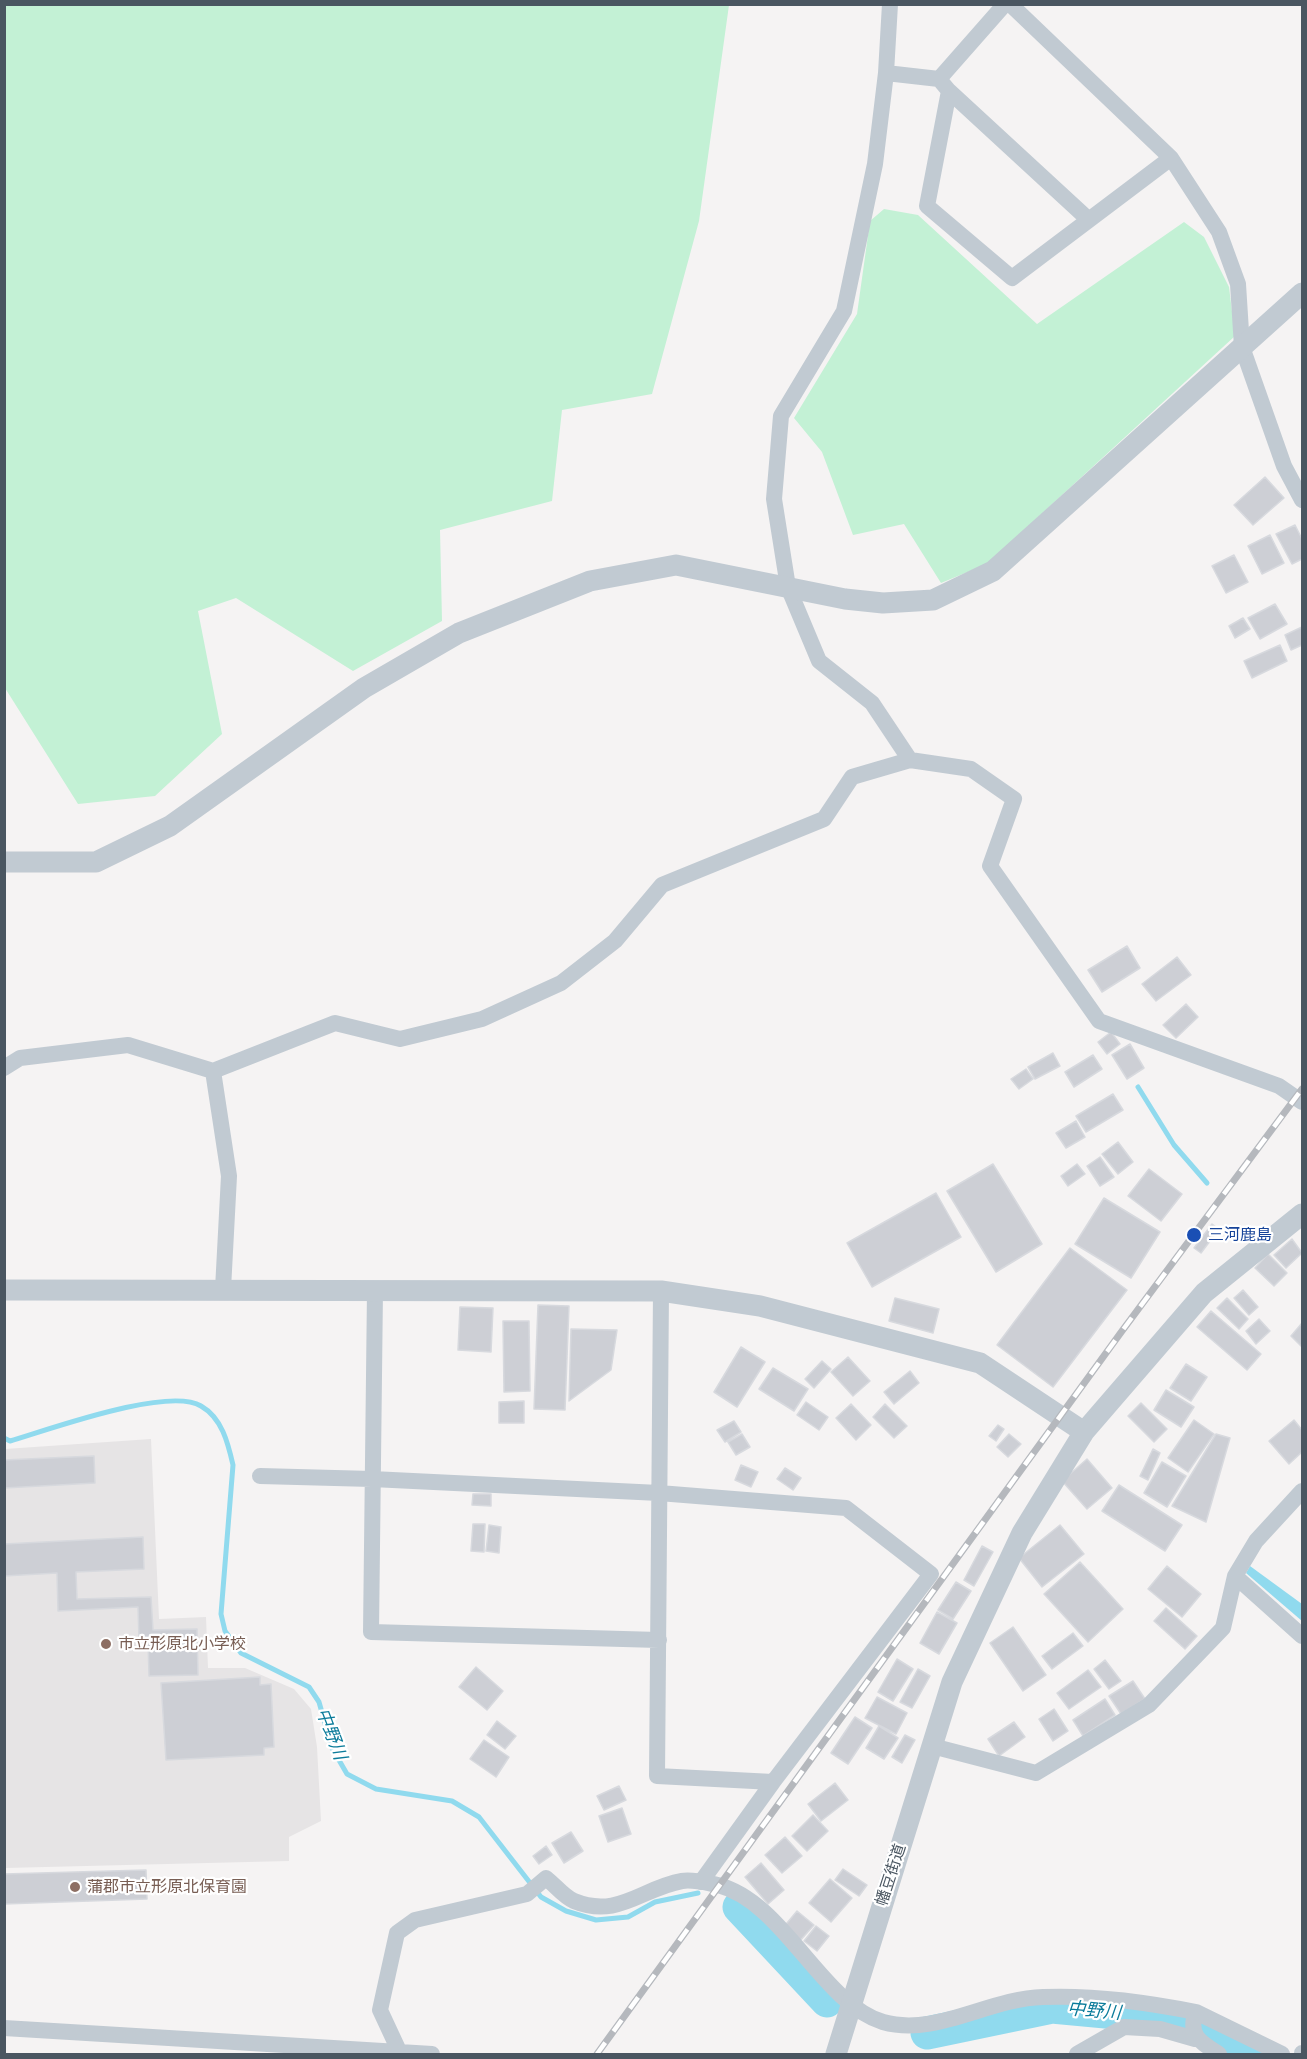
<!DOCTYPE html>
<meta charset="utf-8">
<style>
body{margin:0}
#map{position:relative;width:1307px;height:2059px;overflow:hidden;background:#f5f3f3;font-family:Inter,sans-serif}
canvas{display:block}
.frame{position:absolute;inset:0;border:6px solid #4a5661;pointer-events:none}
</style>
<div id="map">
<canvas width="1307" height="2059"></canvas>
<div class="frame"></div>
</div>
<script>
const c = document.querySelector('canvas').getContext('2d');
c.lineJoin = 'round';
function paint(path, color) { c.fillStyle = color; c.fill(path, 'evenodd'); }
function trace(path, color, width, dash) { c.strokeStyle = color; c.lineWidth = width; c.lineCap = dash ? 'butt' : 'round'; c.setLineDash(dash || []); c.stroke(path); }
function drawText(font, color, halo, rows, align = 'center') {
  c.font = font + ' Inter,"Noto Sans JP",sans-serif'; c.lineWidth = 4.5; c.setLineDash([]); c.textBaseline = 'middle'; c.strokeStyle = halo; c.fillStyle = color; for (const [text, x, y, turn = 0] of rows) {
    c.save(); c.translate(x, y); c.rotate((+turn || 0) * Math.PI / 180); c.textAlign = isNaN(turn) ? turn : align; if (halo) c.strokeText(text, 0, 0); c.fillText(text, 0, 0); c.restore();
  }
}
const education = new Path2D(`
 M151,1439L159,1619L206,1617L208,1668H245L294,1689L311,1709L317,1747L321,1821L289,1837V1861L5,1868V1449Z`);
const green = new Path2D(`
 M5,4L729,5L699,221L652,394L562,410L552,501L440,530L442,621L353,671L236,598L198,611L222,734L155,796L78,804L5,688Z
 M884,209L918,215L1037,324L1184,222L1204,237L1229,287L1235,336L987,564L941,583L904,524L853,535L822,452L794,418L857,314L870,221Z`);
const water = new Path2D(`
 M1250,1566L1302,1604V1621L1246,1573Z`);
const stream = new Path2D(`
 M1138,1087L1174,1145L1207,1183
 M4,1438L10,1441C48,1430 168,1386 201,1406C222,1418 228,1443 233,1465L221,1614L225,1631L241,1653L309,1687L319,1702L332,1748L347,1774L376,1789L452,1801L479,1817L541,1897L566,1911L596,1920L628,1917L655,1902L698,1893`);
const river = new Path2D(`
 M739,1907L827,2001
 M927,2033L1052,2007L1170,2018L1232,2040L1254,2054`);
const building = new Path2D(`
 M1265,477L1284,498L1253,525L1234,505Z
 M1295,525L1302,539V559L1292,564L1276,534Z
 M1270,535L1284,563L1262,574L1248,546Z
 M1234,555L1248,582L1226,593L1212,566Z
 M1275,604L1287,624L1260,639L1248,618Z
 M1243,618L1250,629L1235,638L1229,626Z
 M1302,627V645L1291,650L1285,635Z
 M1280,645L1287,661L1252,678L1244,661Z
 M1127,946L1140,968L1102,992L1088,970Z
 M1177,957L1191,975L1156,1001L1142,984Z
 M1186,1004L1198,1017L1176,1038L1163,1025Z
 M1111,1032L1120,1044L1107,1054L1098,1042Z
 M1130,1044L1144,1068L1127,1079L1112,1055Z
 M1053,1053L1060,1066L1035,1079L1028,1067Z
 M1093,1055L1102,1069L1074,1087L1065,1072Z
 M1026,1069L1033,1079L1019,1089L1011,1079Z
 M1113,1094L1123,1110L1086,1132L1076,1116Z
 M1076,1121L1085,1137L1066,1148L1056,1133Z
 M1118,1142L1133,1162L1118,1174L1102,1154Z
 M1100,1157L1114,1177L1100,1186L1087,1166Z
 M993,1164L1042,1244L996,1272L947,1191Z
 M1077,1164L1085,1174L1068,1186L1061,1176Z
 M1149,1169L1182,1194L1161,1221L1128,1196Z
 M936,1193L961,1237L872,1287L847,1243Z
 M1104,1198L1160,1232L1131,1278L1075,1244Z
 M1212,1224L1219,1229L1201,1253L1194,1248Z
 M1292,1239L1302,1253L1286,1268L1274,1255Z
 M1070,1248L1127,1290L1053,1387L997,1345Z
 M1268,1254L1287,1273L1274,1286L1255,1268Z
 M1243,1290L1258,1307L1249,1315L1234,1298Z
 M895,1298L939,1309L933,1333L889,1321Z
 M1227,1298L1248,1319L1239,1329L1217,1308Z
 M538,1305L569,1306L565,1410L534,1409Z
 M460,1307L493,1308L491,1352L458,1350Z
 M1211,1311L1261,1354L1247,1370L1197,1327Z
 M1259,1319L1270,1331L1256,1344L1246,1331Z
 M503,1321H529L530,1391L504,1392Z
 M1302,1323V1347L1291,1336Z
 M571,1329L617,1330L611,1370L569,1401Z
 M741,1347L765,1362L737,1407L714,1392Z
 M848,1357L870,1381L853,1396L831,1372Z
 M822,1361L831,1369L814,1388L805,1379Z
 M1186,1364L1207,1377L1191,1401L1170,1388Z
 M773,1368L808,1389L794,1411L759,1389Z
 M910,1371L919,1383L894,1404L884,1392Z
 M1166,1390L1194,1407L1181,1427L1154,1410Z
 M524,1401V1423H499V1402Z
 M806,1402L828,1417L819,1430L797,1415Z
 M1141,1403L1167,1429L1154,1442L1128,1416Z
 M851,1404L871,1425L856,1440L836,1418Z
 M885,1404L907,1426L894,1438L873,1417Z
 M1194,1420L1214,1434L1188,1472L1168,1458Z
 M1294,1420L1302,1430V1452L1289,1464L1269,1441Z
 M734,1421L741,1432L725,1442L717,1430Z
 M998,1425L1004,1429L996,1441L989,1436Z
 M742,1434L750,1447L736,1455L728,1442Z
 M1009,1434L1021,1444L1008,1457L997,1447Z
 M1216,1434L1230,1438L1206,1522L1172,1506Z
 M1153,1449L1160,1453L1148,1480L1140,1476Z
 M94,1456L95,1483L4,1488V1460Z
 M1087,1459L1112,1488L1087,1509L1062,1481Z
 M1162,1462L1186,1476L1167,1507L1144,1493Z
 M741,1465L758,1472L751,1487L735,1480Z
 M785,1468L801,1478L793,1490L777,1479Z
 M1119,1485L1182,1525L1165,1551L1102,1511Z
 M473,1494H491V1506L472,1505Z
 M473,1524H485L484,1552L471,1551Z
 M489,1525L501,1527L499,1553L486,1551Z
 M1060,1525L1084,1554L1042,1587L1019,1558Z
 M143,1537L144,1569L76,1572L77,1599L151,1597L153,1630L197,1629L198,1675L149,1676L148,1640H139L138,1607L58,1611L57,1573L4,1576V1544Z
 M982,1546L993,1552L974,1586L964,1580Z
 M1080,1562L1123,1609L1088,1642L1044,1594Z
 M1167,1566L1201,1594L1182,1617L1148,1589Z
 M956,1582L971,1591L953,1619L938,1610Z
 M1166,1608L1197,1636L1185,1649L1154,1621Z
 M937,1612L957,1623L939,1654L920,1643Z
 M1013,1627L1046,1675L1023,1691L990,1643Z
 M1073,1633L1083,1646L1052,1669L1042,1656Z
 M897,1659L913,1669L893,1701L878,1692Z
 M1105,1660L1121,1681L1109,1689L1094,1669Z
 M476,1667L503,1691L487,1710L459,1687Z
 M918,1669L930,1676L912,1708L900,1702Z
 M1088,1670L1101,1687L1069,1709L1057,1693Z
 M260,1677V1685L271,1684L274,1747L264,1748V1755L166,1760L161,1683Z
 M1133,1681L1145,1699L1121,1714L1109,1696Z
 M877,1697L907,1713L896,1734L865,1718Z
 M1105,1699L1115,1715L1083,1736L1073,1720Z
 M1054,1709L1068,1731L1053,1741L1039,1719Z
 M855,1717L872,1728L848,1764L831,1753Z
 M497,1721L516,1736L505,1749L487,1735Z
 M1014,1722L1025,1737L999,1756L988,1739Z
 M879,1726L898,1738L884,1759L866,1748Z
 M905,1735L915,1740L902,1763L892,1757Z
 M484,1740L509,1757L496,1777L470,1759Z
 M835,1783L848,1800L821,1821L808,1804Z
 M619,1786L626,1800L604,1810L597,1796Z
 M622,1808L631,1834L608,1842L599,1816Z
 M813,1815L828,1831L807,1851L792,1836Z
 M571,1832L583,1851L564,1863L552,1843Z
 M785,1837L802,1856L782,1873L765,1855Z
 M546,1846L552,1855L539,1864L533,1856Z
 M761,1863L784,1890L768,1904L745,1877Z
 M843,1869L867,1885L859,1896L835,1880Z
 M146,1870L147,1899L4,1904V1874Z
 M830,1879L852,1898L831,1922L809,1903Z
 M797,1911L814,1925L798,1943L782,1929Z
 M816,1926L829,1936L817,1951L804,1941Z`);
const minor = new Path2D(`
 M890,4L886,73L875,164L844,311L781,416L774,499L788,587L819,661L872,703L910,760L971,769L1014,799L990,866L1099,1021L1279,1086L1302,1102
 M1010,4L1171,158L1219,232L1238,284L1242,347L1284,466L1302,500
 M886,73L939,79L1005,4
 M939,79L949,91L927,206L1012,278L1171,158
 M949,91L1089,220
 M4,1068L20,1058L128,1045L213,1071L335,1023L400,1039L482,1019L561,983L615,941L662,885L824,819L852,777L910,760
 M213,1071L229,1176L223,1289
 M375,1290L371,1632L659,1640
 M260,1476L372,1479L659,1493L846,1508L931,1574L773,1782L657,1776C659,1614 659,1453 661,1291
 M1235,1576L1302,1636
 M932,1746L1036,1773L1149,1705L1223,1628L1235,1576L1256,1541L1302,1491
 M701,1882L773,1782
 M1196,2012L1282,2054
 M4,2028L432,2054
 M400,2053L380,2010L397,1933L415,1920L527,1894L546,1878C555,1885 564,1897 574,1901C618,1919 642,1888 682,1881C693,1879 707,1883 718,1885C784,1902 821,2003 883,2022C936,2037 989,1998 1043,1997C1094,1995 1146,2002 1196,2012C1187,2035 1201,2043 1219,2054
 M1077,2054L1124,2027L1160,2029L1195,2039
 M1302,2054V2053`);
const tertiary = new Path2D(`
 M4,862H96L170,826L364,688L459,633L590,581L676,565L845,599L883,603L933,600L993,571L1302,293
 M4,1290L661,1291L760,1306L980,1363L1084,1432
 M836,2054L952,1682L1022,1533L1084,1432L1204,1293L1302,1214`);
const rail = new Path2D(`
 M597,2054L1122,1331L1302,1089`);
const markers = [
 [1194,1235,8,"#1a4fb4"],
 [106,1644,6,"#8d6e63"],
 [75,1887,6,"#8d6e63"]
];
const transitNames = [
 ["三河鹿島",1208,1235]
];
const educationNames = [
 ["市立形原北小学校",118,1644],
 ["蒲郡市立形原北保育園",87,1887]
];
const streetNames = [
 ["幡豆街道",891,1875,-72]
];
const waterNames = [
 ["中野川",331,1734,69],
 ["中野川",1094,2011,5]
];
paint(education, '#e6e4e5');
paint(green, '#c3f1d5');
paint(water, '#90daee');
trace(stream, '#90daee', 5);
trace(river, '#90daee', 33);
paint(building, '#cdcfd5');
trace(building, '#d7d9de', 1.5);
trace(minor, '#c1cad2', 16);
trace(tertiary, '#c1cad2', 21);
trace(rail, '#b5b8bd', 7);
trace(rail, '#fff', 4.5, [14]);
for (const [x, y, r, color] of markers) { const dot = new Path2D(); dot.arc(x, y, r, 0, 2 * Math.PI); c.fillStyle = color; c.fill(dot); trace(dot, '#fff', 2); }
drawText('16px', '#164399', '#fff', transitNames, 'left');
drawText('16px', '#785e54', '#fff', educationNames, 'left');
drawText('16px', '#4a5661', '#fff', streetNames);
drawText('italic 18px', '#0c7c9b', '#fff', waterNames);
</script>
